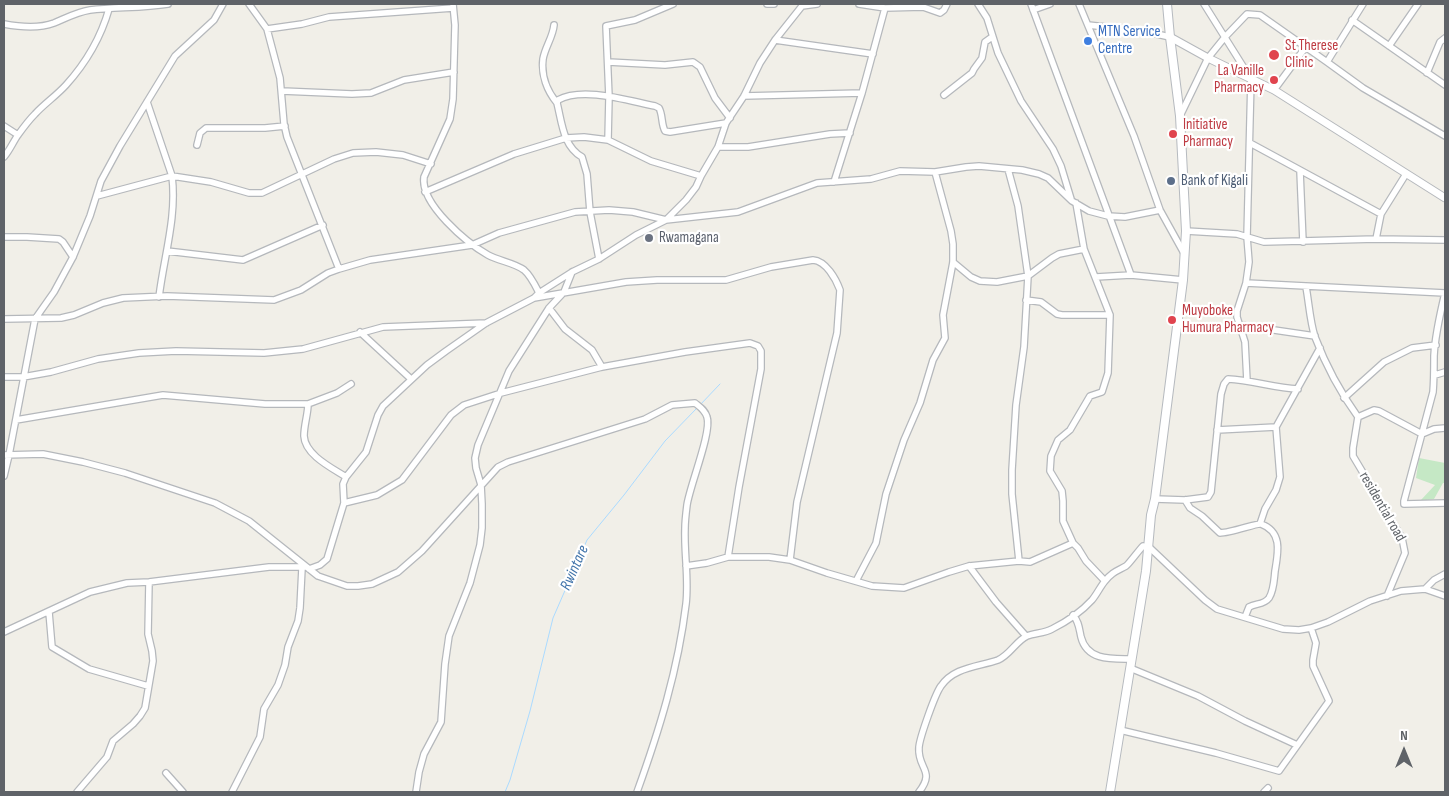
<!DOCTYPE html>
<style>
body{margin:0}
#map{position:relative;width:1449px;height:796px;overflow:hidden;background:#f1efe8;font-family:"Sofia Sans Condensed",sans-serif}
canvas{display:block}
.frame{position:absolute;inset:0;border:5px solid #5f6368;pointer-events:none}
.north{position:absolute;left:1379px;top:726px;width:50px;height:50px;-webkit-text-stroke:4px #fff;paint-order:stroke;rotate:0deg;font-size:14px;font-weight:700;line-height:20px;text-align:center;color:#5f6368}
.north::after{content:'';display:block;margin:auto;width:18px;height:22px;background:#5f6368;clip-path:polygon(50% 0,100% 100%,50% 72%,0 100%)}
</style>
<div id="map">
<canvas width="1449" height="796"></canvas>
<div class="frame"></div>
<div class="north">N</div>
</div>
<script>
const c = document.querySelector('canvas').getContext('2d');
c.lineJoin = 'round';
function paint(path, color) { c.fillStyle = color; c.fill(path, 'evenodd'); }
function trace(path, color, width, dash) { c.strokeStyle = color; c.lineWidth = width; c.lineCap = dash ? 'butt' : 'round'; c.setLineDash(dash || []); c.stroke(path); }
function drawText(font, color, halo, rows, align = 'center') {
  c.font = font + ' "Sofia Sans Condensed",sans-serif'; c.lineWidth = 4.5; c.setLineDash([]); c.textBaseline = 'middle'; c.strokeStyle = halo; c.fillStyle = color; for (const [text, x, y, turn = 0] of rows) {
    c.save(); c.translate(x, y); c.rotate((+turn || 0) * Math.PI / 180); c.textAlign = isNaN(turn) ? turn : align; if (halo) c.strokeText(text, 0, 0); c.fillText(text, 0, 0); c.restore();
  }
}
const green = new Path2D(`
 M1419,458L1445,463V483H1443L1434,499L1420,501L1435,485L1416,478Z`);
const stream = new Path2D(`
 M700,405L720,384
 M505,792L510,780L530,711L553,618L587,540L624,495L665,441L697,408`);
const minor = new Path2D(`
 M249,4L267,29L280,78L284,124L287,137L339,269
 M453,4L455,25L453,99L450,119L424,177C420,204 467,243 488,255C499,261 515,263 524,270C531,276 535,285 539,293
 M767,4H774
 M859,4L885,8L923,7L940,13L944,10L947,4
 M978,4L987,18L998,53L1021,101L1053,149L1061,166L1071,199
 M1031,4L1131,275
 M1079,4L1134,136L1160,210L1185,255
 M1204,4L1251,79L1247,237L1249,262L1246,283L1445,293
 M1033,10L1050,4
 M1352,20L1445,85
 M4,24C20,27 38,29 54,23C66,18 77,12 90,10C116,7 143,8 168,4
 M554,25C553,37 545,47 543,59C541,75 547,91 557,103
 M1088,25L1143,31L1170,37
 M267,29L302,24L329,17L453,8
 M775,40L873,54
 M1389,46L1418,4
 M608,62L665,65L693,62L700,67L715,98L730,118
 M1327,62L1363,88L1445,136
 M1427,73L1440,42L1445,38
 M1274,90L1305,48
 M282,91L352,94L371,93L404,80L454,72
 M944,95L972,73L974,69L982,58L985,42L992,37
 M744,96L862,93
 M147,102L172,176C177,217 164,256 159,297
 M1180,116L1208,58L1225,37L1247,14L1260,15L1327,62L1363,4
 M4,126L18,135
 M608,140L609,97L606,26L635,20L673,4
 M1250,143L1381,214
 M197,145L200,133L206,128H265L285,126
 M718,147H748L830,134L850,133
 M4,157C10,150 13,142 18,135C23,128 29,120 35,114C44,104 56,96 66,85C85,64 101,37 109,9
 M1008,169L1018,206L1028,276L1024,347L1016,405L1012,470V494L1019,561
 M1300,171L1303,242
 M834,182L862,93L885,8
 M425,192L514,154L566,138L584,137L608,140L651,161L701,176
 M97,196L172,176L211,182L249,193H262L334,159L353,153L376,152L403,155L431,164
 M1076,203L1084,249L1110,315L1108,373L1102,392L1090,396L1070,430L1058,440L1051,456L1050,471L1062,491L1063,501V521L1073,543L1078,548L1086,561L1105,581
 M1186,231L1237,234L1264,242L1376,239L1445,240
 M4,237H27L59,239L63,242L73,257
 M1376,239L1381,214L1406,174
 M167,251L243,260L323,225
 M599,259L590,212L587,174L582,157C563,146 562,123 557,103L558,100C583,86 629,101 655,106L659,108C663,115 661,124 665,131L670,132L726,123
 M953,262L971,277L980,281L997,282L1028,276L1052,258L1059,254L1084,249
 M1096,277L1131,275L1183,280
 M1246,283L1237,311V317L1245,342L1247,381
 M1306,287C1309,303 1310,322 1315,337C1326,366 1340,392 1358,417L1374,410L1379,411L1422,434L1434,429L1445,428
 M1445,293C1440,314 1435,335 1434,356C1434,368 1434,380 1433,392L1404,501V504L1445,503
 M534,298L626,282L657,280H726L771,267L813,260C826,261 836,279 840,290L837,333L797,502L790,560
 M1026,300L1041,302L1057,314L1062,315H1110
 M549,308L565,329L592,350L602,367
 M4,319L61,318L74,315L103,303L123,298L167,296L274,300L301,290L328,273L339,269L370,260L472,245L499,233L575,212L609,210L633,212L666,220L738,212L817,183L871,179L900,171L935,172L966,167L979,166L1022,170L1039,174L1048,178L1072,201L1089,211L1108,216L1125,217L1160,210
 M1240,325L1315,336
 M360,332L411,379
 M1435,375L1445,372
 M4,377H23L51,372L98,359L139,353L176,351L264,353L303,349L383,327L486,323
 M1344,398L1384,362L1412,348L1436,345
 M308,404C308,414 304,425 304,436C305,455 332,468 346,477
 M1358,417L1353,448V456L1402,538L1405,553L1387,596
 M16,420L163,395L265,404H308L337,393L351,384
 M1217,430L1276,427
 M4,455L43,454L83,462L125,473L215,503L249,521L318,576L347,586H358L372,584L398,572L422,551L498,467L508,462L645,419L672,405L695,403C700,407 705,410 707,417C712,432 690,485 687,505C686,513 685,521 685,528C684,554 689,579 686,604C678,670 659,731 637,792
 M4,476L9,455L35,319L54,292L73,257L90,216L101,181L120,146L175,56L214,20L223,4
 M1155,499L1185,500L1208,497L1211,492L1221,394L1224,384L1228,379C1252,380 1274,388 1298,389
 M1185,500L1190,508L1202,516L1220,533C1231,533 1257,523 1261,524C1283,532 1278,553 1275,571C1274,580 1274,590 1269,598C1264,605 1256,603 1249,607L1245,617
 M344,503L377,495L402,480L451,415L464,405L501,393L602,367L685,352L750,343L758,346L761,351V369L739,487L728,557
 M1260,524L1265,509L1276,490L1280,477L1276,427L1320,348
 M686,566L707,563L728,557H769L790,560L827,573L872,586L904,588L949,572L969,566L1019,561L1030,562L1073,543
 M969,566L996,602L1026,636
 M309,569L320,565L327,559L344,503L343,484L346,477L366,452L378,415L383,406L427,365L446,351L486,323L534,298L539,293L572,272L599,259L636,235L666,220L686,200L696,187L701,176L718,147L726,123L744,96L760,63L775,40L802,6L817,4
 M856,581L876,543L886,494L904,440L920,403L933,360L945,338L943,315L953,262V244L951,231L935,172
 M1425,589L1434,580L1445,574
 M49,612L52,647L89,669L148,686
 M1073,615C1079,622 1079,628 1081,637C1087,661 1112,659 1131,659
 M4,632L90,592L127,583L149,582L269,567H306
 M1130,668L1198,696L1245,721L1297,745
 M1120,730L1216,753L1279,771L1329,701L1313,666V660L1316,643L1311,628
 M166,773L183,792
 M77,792L107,757L113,741L133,724L140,716L145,708L153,661L152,651L148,634L149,582
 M232,792L260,737L264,709L278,685L285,665L288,647L298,621L300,608L302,568
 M416,792L419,772L424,754L441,722L445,664L449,636L470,583L480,545L482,528V504L481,485L476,468L475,458L478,445L509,371L549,308L564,292L572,272
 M919,792C936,770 917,769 919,747C920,737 935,694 941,686C954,667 978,667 998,660C1010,655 1016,641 1027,636C1035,633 1045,633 1052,629C1066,622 1082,611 1092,600C1097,594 1100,587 1105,581C1112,572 1117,571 1126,566C1129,564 1139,550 1143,546L1149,547L1205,600L1217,609L1283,629L1299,630L1311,628L1328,622L1370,601L1401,591L1425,589L1445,596
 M1264,792L1268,788`);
const tertiary = new Path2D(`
 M1170,37L1208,58L1274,90L1445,198`);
const secondary = new Path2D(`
 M1110,792L1146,571L1151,515L1155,499L1183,280L1186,231L1180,116L1170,37L1167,4`);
const markers = [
 [1088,41,5,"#3f7fe0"],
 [1274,55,6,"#e0444e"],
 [1274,80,5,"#e0444e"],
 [1173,134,5,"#e0444e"],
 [1171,181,5,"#5c6f8a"],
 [649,238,5,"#6b7280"],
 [1172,320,5,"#e0444e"]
];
const shopNames = [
 ["MTN Service",1098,32],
 ["Centre",1098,49]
];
const healthNames = [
 ["St Therese",1285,46],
 ["Clinic",1285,63],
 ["La Vanille",1264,71,"right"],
 ["Pharmacy",1264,88,"right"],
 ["Initiative",1183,125],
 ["Pharmacy",1183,142],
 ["Muyoboke",1182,311],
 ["Humura Pharmacy",1182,328]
];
const serviceNames = [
 ["Bank of Kigali",1181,181]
];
const worshipNames = [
 ["Rwamagana",659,238]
];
const streetNames = [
 ["residential road",1382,507,60]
];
const waterNames = [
 ["Rwintare",575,568,-66]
];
paint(green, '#c5e8c5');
trace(stream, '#aadaff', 1);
trace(minor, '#b5b8bc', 8);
trace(tertiary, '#b5b8bc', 9);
trace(secondary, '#b6babf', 10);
trace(minor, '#fff', 5.5);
trace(tertiary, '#fff', 7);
trace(secondary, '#fff', 8);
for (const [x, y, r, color] of markers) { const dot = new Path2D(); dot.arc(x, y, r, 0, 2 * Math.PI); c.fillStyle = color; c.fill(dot); trace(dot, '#fff', 2); }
drawText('15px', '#366cbe', '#fff', shopNames, 'left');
drawText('15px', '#be3a42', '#fff', healthNames, 'left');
drawText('15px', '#4e5e75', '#fff', serviceNames, 'left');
drawText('15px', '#5b616d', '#fff', worshipNames, 'left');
drawText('15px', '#5f6368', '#fff', streetNames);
drawText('italic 16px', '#4174aa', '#fff', waterNames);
</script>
